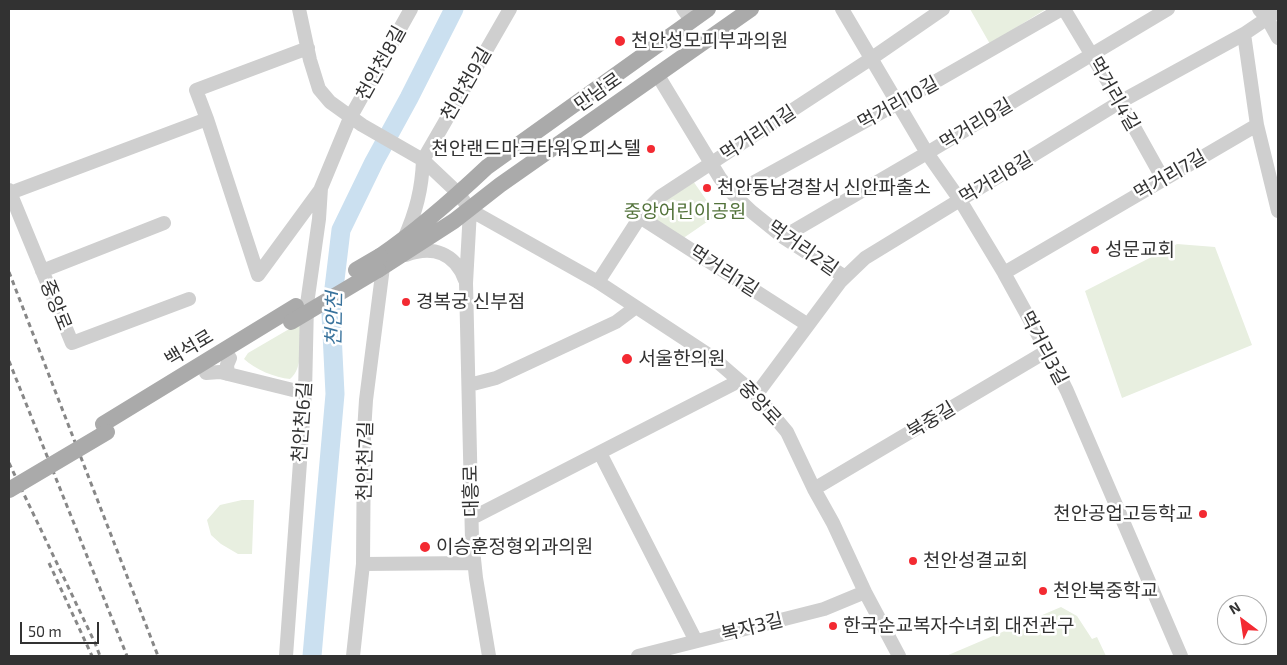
<!DOCTYPE html>
<meta charset="utf-8">
<style>
body{margin:0}
#map{position:relative;width:1287px;height:665px;overflow:hidden;background:#fff;font-family:"Exo 2",sans-serif}
canvas{display:block}
.frame{position:absolute;inset:0;border:10px solid #323232;pointer-events:none}
.north{position:absolute;left:1217px;top:595px;width:50px;height:50px;box-sizing:border-box;background:#fff;border:1px solid #adadad;border-radius:50%;rotate:329deg;font-size:14px;font-weight:700;line-height:20px;text-align:center;color:#323232}
.north::after{content:'';display:block;margin:auto;width:18px;height:22px;background:#f32a32;clip-path:polygon(50% 0,100% 100%,50% 72%,0 100%)}
.scale{position:absolute;left:20px;top:622px;width:79px;height:22px;box-sizing:border-box;border:2px solid #323232;border-top:0;padding-left:6px;font-size:15px;line-height:18px;white-space:nowrap;color:#323232;-webkit-text-stroke:4px #fff;paint-order:stroke}
</style>
<div id="map">
<canvas width="1287" height="665"></canvas>
<div class="frame"></div>
<div class="north">N</div>
<div class="scale">50 m</div>
</div>
<script>
const c = document.querySelector('canvas').getContext('2d');
c.lineJoin = 'round';
function paint(path, color) { c.fillStyle = color; c.fill(path, 'evenodd'); }
function trace(path, color, width, dash) { c.strokeStyle = color; c.lineWidth = width; c.lineCap = dash ? 'butt' : 'round'; c.setLineDash(dash || []); c.stroke(path); }
function drawText(font, color, halo, rows, align = 'center') {
  c.font = font + ' "Exo 2","Noto Sans KR",sans-serif'; c.lineWidth = 5; c.setLineDash([]); c.textBaseline = 'middle'; c.strokeStyle = halo; c.fillStyle = color; for (const [text, x, y, turn = 0] of rows) {
    c.save(); c.translate(x, y); c.rotate((+turn || 0) * Math.PI / 180); c.textAlign = isNaN(turn) ? turn : align; if (halo) c.strokeText(text, 0, 0); c.fillText(text, 0, 0); c.restore();
  }
}
const green = new Path2D(`
 M970,9H1046L990,44Z
 M693,181L717,215L682,239L648,217L655,207Z
 M1177,244L1215,247L1252,345L1122,398L1085,291Z
 M296,325L300,326C299,343 304,368 290,379C275,378 255,369 244,359L248,353Z
 M242,500H254L252,554H238L221,544L211,535L207,520L220,505Z
 M1061,607L1077,616L1092,639L1097,637L1106,656H946Z`);
const river = new Path2D(`
 M312,656L335,394L331,313L341,230L374,162L409,98L454,9`);
const minor = new Path2D(`
 M299,9L310,60L319,89L330,102L362,125L423,160L459,194L470,210L598,282L712,357L756,395L787,432L814,489L833,523L865,592L899,656
 M683,9L691,20
 M842,9L927,153L960,200L1004,273L1047,351L1067,391L1181,656
 M1064,9L1120,102L1163,179
 M1259,9L1267,18L1278,38
 M1244,34L1257,125L1278,211
 M657,74L720,178L733,194L752,212L783,237L845,277
 M9,190L72,343L189,299
 M10,193L207,119
 M733,194L898,103L1062,9
 M470,210L466,283L472,540L476,578L489,656
 M640,217L808,325
 M783,237L927,153L1168,9
 M404,239C416,212 422,189 423,160L510,9
 M406,255C433,245 455,253 465,280
 M42,271L164,223
 M1004,273L1257,125
 M258,275L207,119L196,90L308,48
 M258,275L321,189
 M598,282L640,217L661,196L872,58L943,9
 M206,373L220,372L305,393
 M228,374L227,365L230,358
 M469,385L496,378L616,322L636,307
 M756,395L840,282L865,258L1120,102L1244,34L1278,11
 M600,453L696,641
 M814,489L1047,351
 M472,518L739,381
 M363,564L474,563
 M286,656L305,393L307,304L319,219L321,188L350,118L411,9
 M353,656L363,564L364,432L366,400L383,267
 M638,656L824,609L865,592`);
const major = new Path2D(`
 M380,256C418,230 453,199 487,167L708,9
 M378,270L454,221L500,185L751,9
 M103,424L296,306`);
const rail = new Path2D(`
 M9,272L158,656
 M9,361L127,656
 M9,463L95,643L100,656
 M49,563L92,656`);
const majorBridge = new Path2D(`
 M356,270L380,256
 M291,322L378,270
 M9,490L107,432`);
const markers = [
 [620,41,6,"#f32a32"],
 [651,149,5,"#f32a32"],
 [707,188,5,"#f32a32"],
 [1095,250,5,"#f32a32"],
 [406,302,5,"#f32a32"],
 [627,359,6,"#f32a32"],
 [1203,514,5,"#f32a32"],
 [425,547,6,"#f32a32"],
 [913,561,5,"#f32a32"],
 [1043,591,5,"#f32a32"],
 [833,626,5,"#f32a32"]
];
const poiNames = [
 ["천안성모피부과의원",631,41],
 ["천안랜드마크타워오피스텔",641,149,"right"],
 ["천안동남경찰서 신안파출소",717,188],
 ["성문교회",1105,250],
 ["경복궁 신부점",416,302],
 ["서울한의원",638,359],
 ["천안공업고등학교",1193,514,"right"],
 ["이승훈정형외과의원",436,547],
 ["천안성결교회",923,561],
 ["천안북중학교",1053,591],
 ["한국순교복자수녀회 대전관구",843,626]
];
const streetNames = [
 ["천안천8길",381,63,-61],
 ["천안천9길",466,84,-60],
 ["만남로",598,92,-35],
 ["먹거리4길",1114,94,60],
 ["먹거리10길",898,103,-29],
 ["먹거리9길",976,124,-31],
 ["먹거리11길",758,133,-33],
 ["먹거리7길",1170,175,-30],
 ["먹거리8길",996,178,-31],
 ["먹거리2길",803,248,35],
 ["먹거리1길",724,271,33],
 ["중앙로",56,305,68],
 ["백석로",189,348,-31],
 ["먹거리3길",1044,348,62],
 ["중앙로",760,403,47],
 ["북중길",931,420,-31],
 ["천안천6길",302,422,-86],
 ["천안천7길",365,461,-89],
 ["대흥로",471,491,-91],
 ["복자3길",752,627,-14]
];
const parkNames = [
 ["중앙어린이공원",685,212]
];
const waterNames = [
 ["천안천",334,319,-89]
];
paint(green, '#e8efe0');
trace(river, '#cbe0f0', 19);
trace(minor, '#cfcfcf', 14);
trace(major, '#aaa', 16);
trace(rail, '#878787', 3, [5, 4]);
trace(majorBridge, '#aaa', 16);
for (const [x, y, r, color] of markers) { const dot = new Path2D(); dot.arc(x, y, r, 0, 2 * Math.PI); c.fillStyle = color; c.fill(dot); trace(dot, '#fff', 2); }
drawText('19px', '#323232', '#fff', poiNames, 'left');
drawText('19px', '#323232', '#fff', streetNames);
drawText('19px', '#53733b', '#fff', parkNames);
drawText('italic 20px', '#38729c', '#fff', waterNames);
</script>
